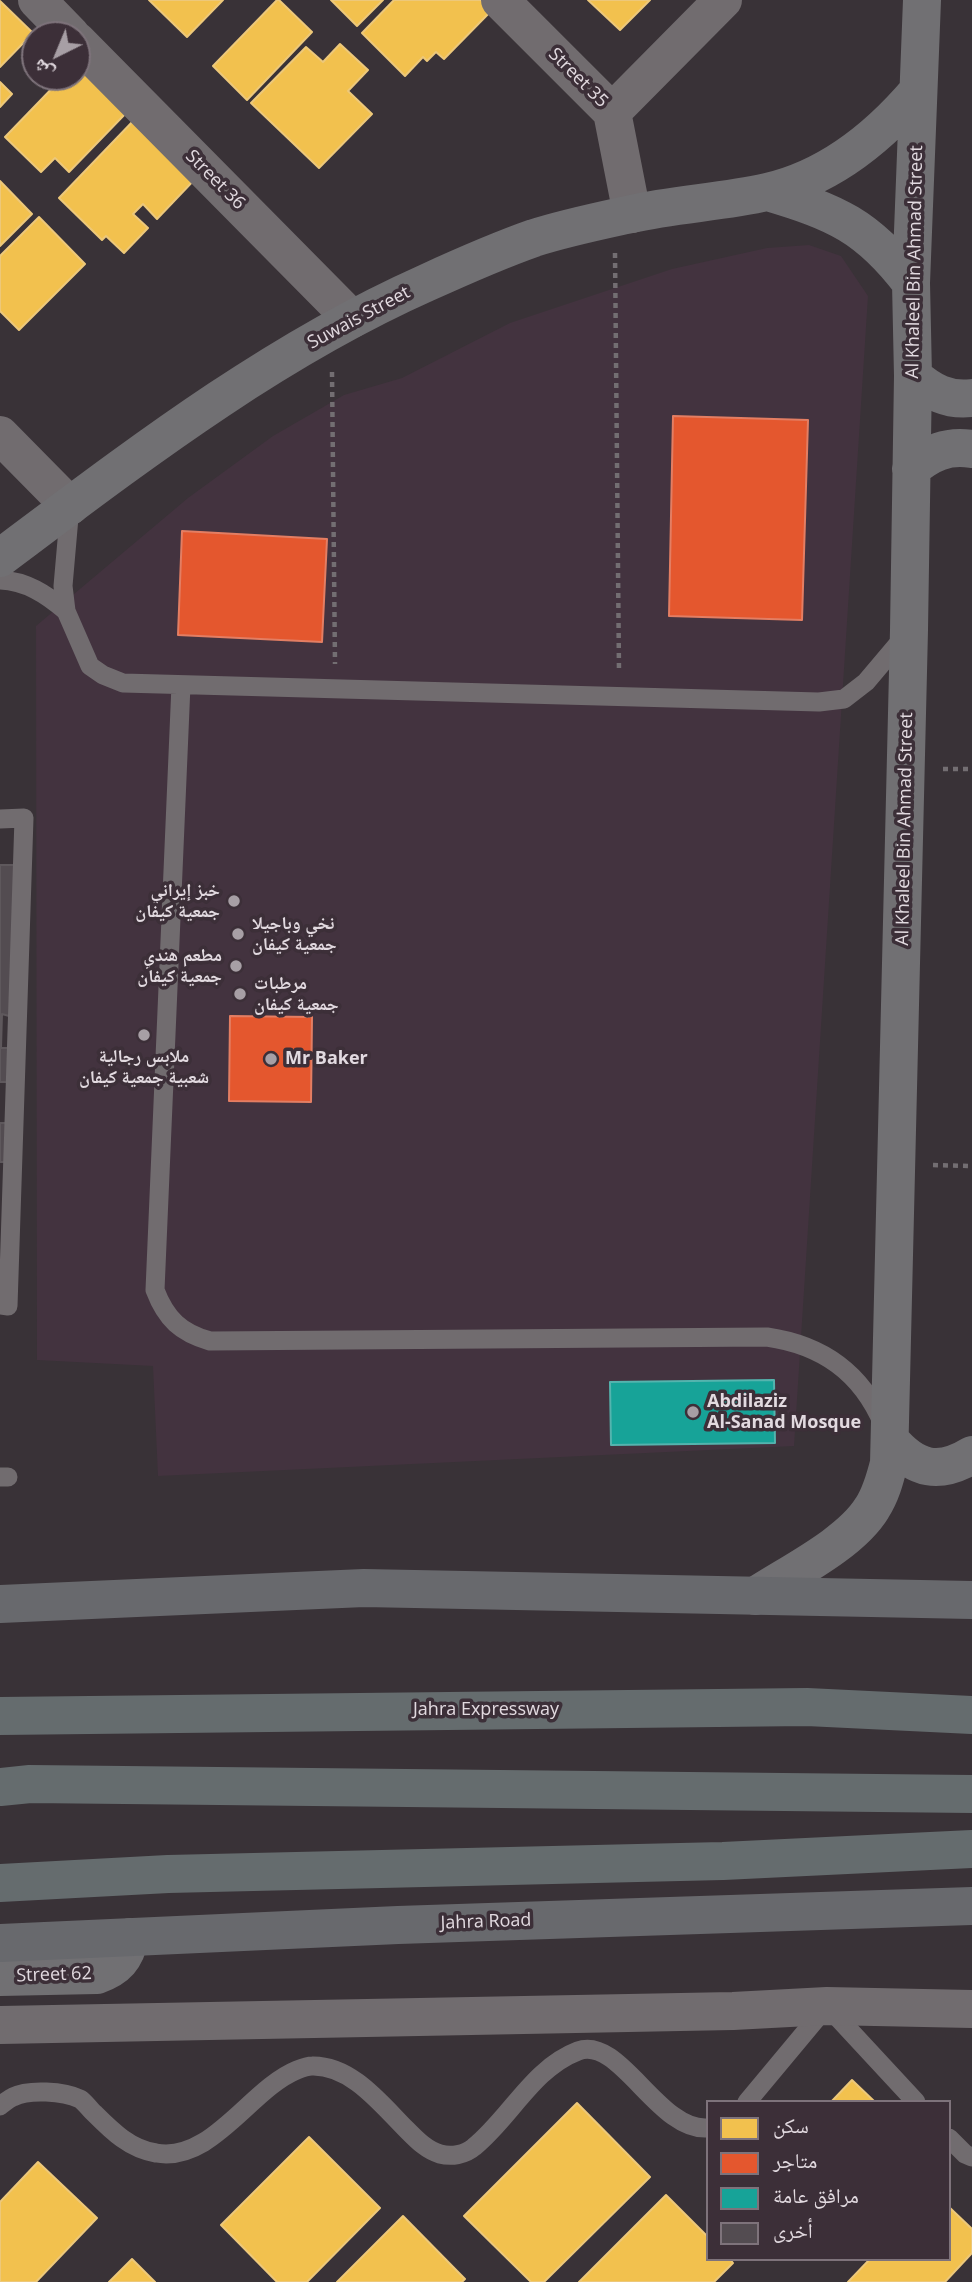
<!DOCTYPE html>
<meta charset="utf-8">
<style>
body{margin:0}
#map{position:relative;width:972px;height:2282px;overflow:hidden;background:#393237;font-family:"Open Sans","Noto Naskh Arabic",sans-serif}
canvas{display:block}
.legend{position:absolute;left:706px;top:2100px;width:245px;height:161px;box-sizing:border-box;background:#3c2f38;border:2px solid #7e737b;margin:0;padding:9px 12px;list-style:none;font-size:21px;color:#e2dae0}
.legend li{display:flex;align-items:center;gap:14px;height:35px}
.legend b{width:35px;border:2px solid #7e737b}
.north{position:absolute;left:21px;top:21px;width:70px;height:70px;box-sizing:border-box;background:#3c2f38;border:2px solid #7e737b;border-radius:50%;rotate:223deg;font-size:19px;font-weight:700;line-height:28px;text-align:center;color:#e2dae0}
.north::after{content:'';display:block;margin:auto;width:24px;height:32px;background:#a79fa5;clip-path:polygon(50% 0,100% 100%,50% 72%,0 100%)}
</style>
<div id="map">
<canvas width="972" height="2282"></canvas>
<ul class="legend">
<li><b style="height:19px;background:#f2c14e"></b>سكن</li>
<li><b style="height:19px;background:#e4572e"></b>متاجر</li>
<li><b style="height:19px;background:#17a398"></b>مرافق عامة</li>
<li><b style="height:19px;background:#534c51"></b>أخرى</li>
</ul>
<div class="north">ش</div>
</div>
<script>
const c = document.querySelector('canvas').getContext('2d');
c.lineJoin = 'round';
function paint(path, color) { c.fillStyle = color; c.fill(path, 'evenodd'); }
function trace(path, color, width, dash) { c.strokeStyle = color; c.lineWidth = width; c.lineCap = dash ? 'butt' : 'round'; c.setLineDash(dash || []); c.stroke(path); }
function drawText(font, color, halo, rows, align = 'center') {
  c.font = font + ' "Open Sans","Noto Naskh Arabic",sans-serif'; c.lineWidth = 7; c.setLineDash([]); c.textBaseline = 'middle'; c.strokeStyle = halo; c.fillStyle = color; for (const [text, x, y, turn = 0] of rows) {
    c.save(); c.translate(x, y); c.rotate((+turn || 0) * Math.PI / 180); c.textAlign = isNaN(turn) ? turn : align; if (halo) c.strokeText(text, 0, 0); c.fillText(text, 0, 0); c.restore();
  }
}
const built = new Path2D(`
 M809,245L841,256L868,296L794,1446L158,1476L153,1366L37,1360L36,626L188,498L273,436L344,395L402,378L510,323L672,269L767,248Z`);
const homes = new Path2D(`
 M149,0H223L187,37Z
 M277,0H279L312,32L247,100L213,66Z
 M331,0H383L357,26Z
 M394,0H491L497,5L444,59L436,52L427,61L423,57L405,76L362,33Z
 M588,0H650L620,30Z
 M0,1L33,33L0,67Z
 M340,44L368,70L348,91L372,114L319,168L251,103L306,47L323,62Z
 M77,62L129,110L69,172L55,158L41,172L5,137L63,77H77Z
 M0,82L12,94L0,107Z
 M136,118L197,177L157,219L143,204L133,214L148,228L124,253L106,236L102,240L59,198Z
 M0,181L32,214L0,246Z
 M39,217L85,264L19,330L0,311V256Z
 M852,2080L875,2102H831Z
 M577,2103L650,2177L544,2282H531L464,2216Z
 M309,2137L380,2208L307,2282H277L221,2225Z
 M38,2162L97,2218L36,2282H0V2202Z
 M666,2195L708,2237V2259H730L733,2263L714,2282H579Z
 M949,2207L972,2229V2253L945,2282H848L870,2259H949Z
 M403,2216L465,2279L462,2282H337Z
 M132,2259L155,2282H109Z`);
const shops = new Path2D(`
 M673,416L808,420L802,620L669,616Z
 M182,531L327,539L322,642L178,635Z
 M230,1016L312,1017L311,1102L229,1101Z`);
const public = new Path2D(`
 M774,1380L775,1443L611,1445L610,1382Z`);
const building = new Path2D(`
 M0,865H15L16,1018L2,1014L1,1048H12V1082H0Z
 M0,1123H12V1162H0Z`);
const path = new Path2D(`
 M615,253L619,672
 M332,372L335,664
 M943,769H972
 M933,1165L972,1166`);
const lane = new Path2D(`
 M70,506L63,586L66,611L90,666L103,675L123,683L819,702L844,699L866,682L904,637
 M0,580C26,581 46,594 66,611
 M181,685L155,1290C166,1319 181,1333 210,1341L767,1337C822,1345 861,1372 883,1424
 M0,819L24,818L8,1306L0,1305
 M0,1477H8
 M747,2102L827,2006L916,2102
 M0,2106C4,2103 8,2099 13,2097C28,2089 64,2091 80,2099C85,2102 90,2110 95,2114C112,2131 130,2149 156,2153C212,2163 250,2089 297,2070C302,2068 307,2066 312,2066C351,2065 381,2104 406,2129C416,2139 426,2150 440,2154C451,2157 465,2155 474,2147C510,2118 533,2068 578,2051C620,2035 658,2132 708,2128
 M949,2138L965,2154L972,2157`);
const street = new Path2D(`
 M37,0L71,35
 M500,0L612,112L632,214
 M77,41L352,319
 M612,112L723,0
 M0,435L70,506
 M0,2025L733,2011L827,2006L972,2009`);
const secondary = new Path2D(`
 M768,192C835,212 868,226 911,283
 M913,376C931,392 948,401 972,398
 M911,469C930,453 947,445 972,449
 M0,558C135,457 271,352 426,283C461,267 497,251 534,238C565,228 599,221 631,214C676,204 723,202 767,192C829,178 878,138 918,91
 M891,1441C916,1470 939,1475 972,1455
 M755,1596C790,1573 850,1544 872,1508C881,1494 885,1479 889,1463L909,630L913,376L911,283L922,0
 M0,1977L97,1975C117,1968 126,1958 130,1937`);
const primary = new Path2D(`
 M0,1604L364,1588L972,1600
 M0,1943L398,1925L972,1906`);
const highway = new Path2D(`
 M0,1716L807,1707L972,1715
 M0,1787L30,1784L972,1794
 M0,1883L168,1874L723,1861L972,1849`);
const markers = [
 [234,901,7,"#a79fa5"],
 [238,934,7,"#a79fa5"],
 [236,966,7,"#a79fa5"],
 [240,994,7,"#a79fa5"],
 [144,1035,7,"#a79fa5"],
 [271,1059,7,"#a79fa5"],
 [693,1412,7,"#a79fa5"]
];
const streetNames = [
 ["Street 35",578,78,45],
 ["Street 36",215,180,45],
 ["Al Khaleel Bin Ahmad Street",915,262,-89],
 ["Suwais Street",359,318,-28],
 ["Al Khaleel Bin Ahmad Street",905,829,-89],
 ["Jahra Expressway",486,1710],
 ["Jahra Road",486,1922,-2],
 ["Street 62",54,1975,-2]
];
const poiNames = [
 ["خبز إيراني",220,891,"right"],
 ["جمعية كيفان",220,912,"right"],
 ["نخي وباجيلا",252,924],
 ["جمعية كيفان",252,945],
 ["مطعم هندي",222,956,"right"],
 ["جمعية كيفان",222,977,"right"],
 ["مرطبات",254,984],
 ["جمعية كيفان",254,1005],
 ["ملابس رجالية",144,1057,"center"],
 ["شعبية جمعية كيفان",144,1078,"center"],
 ["Mr Baker",285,1059],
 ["Abdilaziz",707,1402],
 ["Al-Sanad Mosque",707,1423]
];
paint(built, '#43333f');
paint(homes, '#f2c14e');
trace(homes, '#edc87a', 2);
paint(shops, '#e4572e');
trace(shops, '#e37e63', 2);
paint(public, '#17a398');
trace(public, '#54b4ae', 2);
paint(building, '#534c51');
trace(building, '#5e585c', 2);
trace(path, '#736e72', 4.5, [5, 5]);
trace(lane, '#716c6f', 19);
trace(street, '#716c6f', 38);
trace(secondary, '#717073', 38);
trace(primary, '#68696d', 38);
trace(highway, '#656c6e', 38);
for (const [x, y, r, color] of markers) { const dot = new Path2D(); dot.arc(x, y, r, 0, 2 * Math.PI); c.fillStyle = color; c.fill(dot); trace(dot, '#3c2f38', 2.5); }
drawText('18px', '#e2dae0', '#3c2f38', streetNames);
drawText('bold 18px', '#e2dae0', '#3c2f38', poiNames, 'left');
</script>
